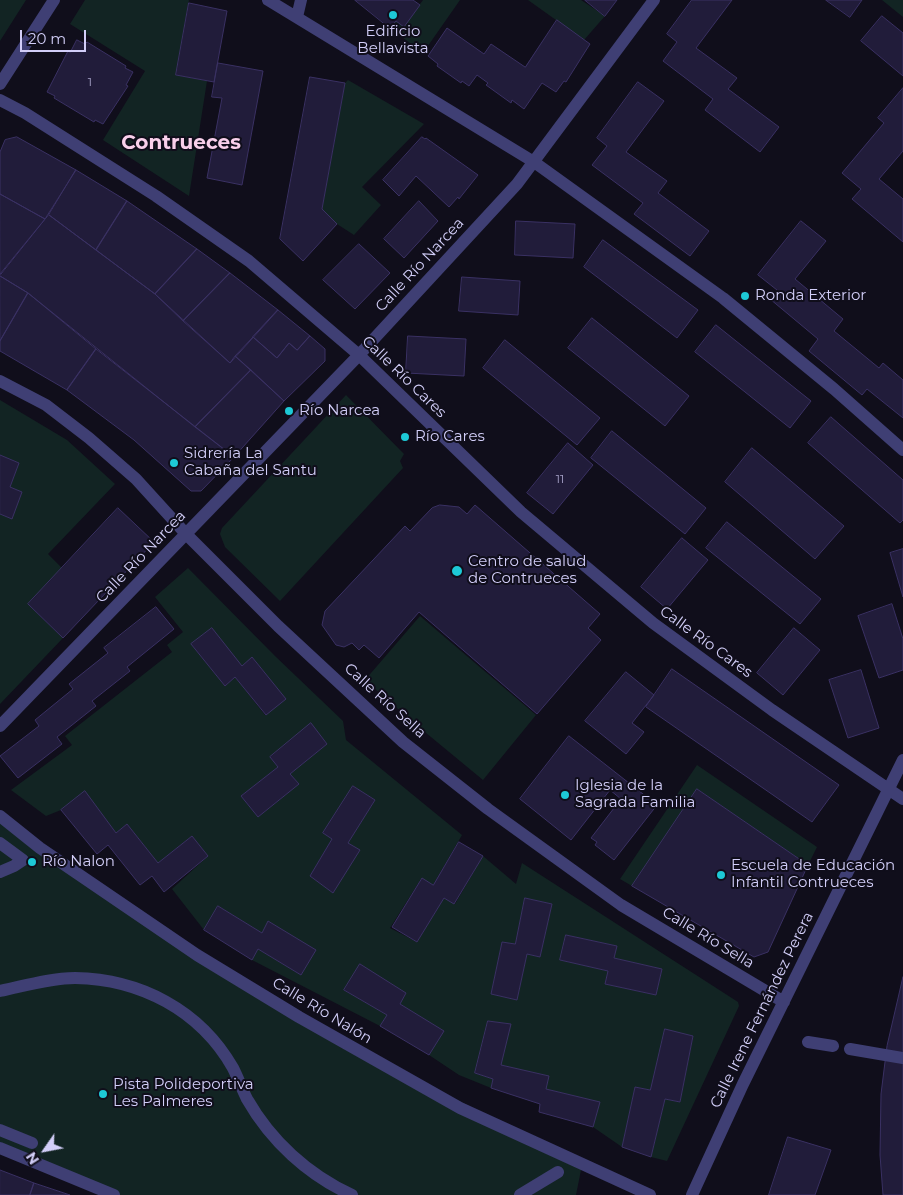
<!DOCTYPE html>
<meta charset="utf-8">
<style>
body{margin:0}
#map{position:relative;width:903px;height:1195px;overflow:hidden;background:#100e1b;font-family:Montserrat,sans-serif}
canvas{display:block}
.north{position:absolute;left:20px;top:1125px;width:50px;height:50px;-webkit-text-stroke:4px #100e1b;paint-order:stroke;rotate:237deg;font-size:14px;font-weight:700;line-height:20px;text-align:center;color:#d2cef8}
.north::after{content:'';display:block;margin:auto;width:18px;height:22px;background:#d2cef8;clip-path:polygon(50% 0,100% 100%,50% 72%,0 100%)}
.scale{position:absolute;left:20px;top:30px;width:66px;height:22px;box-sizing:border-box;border:2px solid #d2cef8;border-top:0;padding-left:6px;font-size:15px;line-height:18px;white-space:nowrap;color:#d2cef8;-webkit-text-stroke:4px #100e1b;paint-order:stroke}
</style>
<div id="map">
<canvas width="903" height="1195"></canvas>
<div class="north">N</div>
<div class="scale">20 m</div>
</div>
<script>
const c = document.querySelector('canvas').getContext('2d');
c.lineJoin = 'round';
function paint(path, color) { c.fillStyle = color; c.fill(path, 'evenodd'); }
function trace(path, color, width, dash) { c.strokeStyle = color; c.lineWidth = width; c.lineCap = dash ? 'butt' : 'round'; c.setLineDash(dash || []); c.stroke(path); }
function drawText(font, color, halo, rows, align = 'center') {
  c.font = font + ' Montserrat,sans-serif'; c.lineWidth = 4; c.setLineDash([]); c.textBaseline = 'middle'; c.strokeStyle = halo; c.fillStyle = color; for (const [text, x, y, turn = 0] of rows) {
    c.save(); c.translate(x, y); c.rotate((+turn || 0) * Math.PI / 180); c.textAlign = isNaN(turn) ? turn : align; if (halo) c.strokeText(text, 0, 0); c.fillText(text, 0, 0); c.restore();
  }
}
const green = new Path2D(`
 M0,0H26L0,41Z
 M85,0H189L176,75L207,81L189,196L103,140L145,71L70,24Z
 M423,0H460L423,53L390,28L396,21L404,26Z
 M528,0H581L605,16L584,40Z
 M882,0H903V17Z
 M348,80L424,124L362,187L381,205L354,235L337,224L322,209L345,83Z
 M346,395L404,454L400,461L403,468L280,601L225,547L220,534L222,528Z
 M0,400L67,440L115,484L48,554L62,568L28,604L63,638L0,704V514L12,518L10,487L19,463L0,456Z
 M188,568L275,656L343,721L346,740L462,835L433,885L421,879L390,928L417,942L444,898L455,904L483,856L516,884L522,863L738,1002L739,1006L667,1161L651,1157L665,1099L680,1102L693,1037L665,1030L650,1090L635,1087L622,1147L593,1127L599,1102L546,1089L548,1076L501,1065L510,1024L488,1021L475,1073L493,1079L491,1088L459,1075L429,1055L443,1031L400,1004L406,993L360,965L344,990L387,1015L380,1026L252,960L258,949L301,975L315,950L269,922L262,933L218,906L204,930L172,889L208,856L192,836L158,863L127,824L116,833L85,792L61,810L46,816L11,790L72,745L65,736L172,652L167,645L183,632L155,597ZM191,644L242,666L253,658L285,699L265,715L235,677L225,686ZM311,724L327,744L290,774L299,784L258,817L241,796L278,767L270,757ZM353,786L375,800L348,843L333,892L310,876L332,839L323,833ZM525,898L552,904L540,957L527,954L517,1000L491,994L502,942L515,944ZM566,935L617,946L614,958L662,969L656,995L605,984L608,971L560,960Z
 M420,616L536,715L483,780L414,723L365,680Z
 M697,765L817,847L808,865L697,789L632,886L620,879Z
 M0,816L299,1017L582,1165L576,1195H114L0,1148Z`);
const building = new Path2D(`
 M355,0H413L420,5L404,27L396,21L390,28Z
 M585,0H617L605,16Z
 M692,0H732L696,48L737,78L728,89L779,127L760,152L705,110L713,99L663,61L677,42L667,34Z
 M826,0H862L850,17Z
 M189,3L227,11L214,82L176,75Z
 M882,16L903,33V76L861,41Z
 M557,20L590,44L566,82L564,81L556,92L542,83L524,109L512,100L511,103L486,85L488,83L477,75L469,86L462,81L461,83L437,66L438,64L428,56L447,28L484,54L491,44L525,67Z
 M77,40L85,44L87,42L126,66L125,68L133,72L126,85L128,86L103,124L95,120L94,122L54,98L55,96L47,92L68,51L70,52Z
 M218,63L263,71L242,185L207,178L222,98L212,97Z
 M310,77L345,83L322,209L337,224L303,261L280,239Z
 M638,82L664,101L626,152L667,181L658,193L709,231L690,256L634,214L643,203L592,165L607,146L597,138Z
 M903,88V151L879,179L903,199V242L852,199L861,189L842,173L884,123L878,118Z
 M17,137L76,170L45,219L0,194V152L5,140Z
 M422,137L425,139L426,138L478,175L459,199L458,197L449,207L416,176L399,196L383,180Z
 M76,170L127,201L96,250L49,215Z
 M0,194L45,219L0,274Z
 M127,201L197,249L155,294L96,250Z
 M419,201L438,221L404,258L384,239Z
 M49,215L155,294L230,363L235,356L251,370L195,427L28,293L0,276Z
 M516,221L575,224L573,258L515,255Z
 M801,221L826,241L795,279L843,319L834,331L879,368L883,363L903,380V418L867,389L862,395L809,351L818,339L770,299L777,290L758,275Z
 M603,240L698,310L677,338L584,267Z
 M359,244L390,273L355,309L323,280Z
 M197,249L230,273L183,321L155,294Z
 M230,273L278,310L230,363L183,321Z
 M0,276L28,293L0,341Z
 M462,277L520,281L518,315L459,311Z
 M28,293L96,349L67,390L0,351V341Z
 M278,310L310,336L297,350L289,343L277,358L253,337Z
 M592,318L689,396L665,426L568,348Z
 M716,325L811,401L790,428L695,352Z
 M310,336L325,349V361L284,401L235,356L253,337L277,358L289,343L297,350Z
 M408,336L466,339L464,376L406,373Z
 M505,340L600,418L577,445L483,368Z
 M96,349L234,457L201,491H191L134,440L67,390Z
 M251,370L284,401L234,457L195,427Z
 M831,417L903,480V520L900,523L808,443Z
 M612,431L706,508L685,534L591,458Z
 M568,443L593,465L553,514L527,493Z
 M752,448L844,526L815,559L725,482Z
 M0,455L19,463L10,487L22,492L12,519L0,514Z
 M440,505L459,507L467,514L475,505L600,614L588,628L601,640L537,714L419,612L379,658L364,645L359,650L352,643L344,647L336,645L322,625L325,611L405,526L410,531L432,508Z
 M118,508L154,542L63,638L28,604Z
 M727,522L821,599L800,624L706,548Z
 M682,538L708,560L667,609L641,587Z
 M903,549V597L890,553Z
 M892,604L903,639V670L879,678L858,616Z
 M156,607L174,629L127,667L130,671L92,701L96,706L57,737L62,744L18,778L0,756L39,726L35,720L73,689L69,684L108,653L104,648Z
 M212,628L242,666L252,657L286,699L266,715L235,677L225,686L191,644Z
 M794,628L820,650L783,695L757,673Z
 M672,669L839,785L812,822L646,707Z
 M861,670L879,728L848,738L829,680Z
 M626,672L654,695L632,723L644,732L626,754L585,721Z
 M311,723L327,744L290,774L299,784L258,817L241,796L278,767L270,757Z
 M569,736L657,805L614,860L595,845L597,842L591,838L621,799L610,790L571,840L520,799Z
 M353,786L375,800L348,843L360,850L333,893L310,876L332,839L323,833Z
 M697,789L808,865L768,952L754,957L632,886Z
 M85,791L116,833L127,824L158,863L192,836L208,856L164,892L152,876L140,885L108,845L97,854L61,810Z
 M459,842L483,856L454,904L444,898L417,942L392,927L422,878L433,885Z
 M525,898L552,904L540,957L527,954L517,1000L491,994L502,942L515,944Z
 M218,906L262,933L268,921L316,950L301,975L258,949L252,960L204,930Z
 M566,935L617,946L614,958L662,969L656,995L605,984L608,971L560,960Z
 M360,964L406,993L400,1004L444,1031L429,1055L380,1026L387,1015L344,990Z
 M903,977V1195H883L880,1155L881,1094L887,1046Z
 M488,1021L511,1024L501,1065L549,1076L546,1089L600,1102L593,1127L539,1112L540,1104L491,1088L493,1079L475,1073Z
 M665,1029L693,1036L680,1102L665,1099L651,1157L622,1147L635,1087L650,1090Z
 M788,1137L831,1150L815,1195H769Z
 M0,1170L34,1183L30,1195H0Z
 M34,1183L70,1195H30Z`);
const minor = new Path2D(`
 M268,0L534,162L723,298L834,389L903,450
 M297,17L301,0
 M0,84L54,0
 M0,100L25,113L156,196L249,261L359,355L521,512L653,623L772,710L903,799
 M0,381L46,405L89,438L136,479L186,534L278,626L403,742L488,809L621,905L784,1002
 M0,726L359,355L517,184L654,0
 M0,816L40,848L197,955L299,1017L460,1108L650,1195
 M0,843L23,860L14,866L0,872
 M0,991C24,986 50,978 75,978C140,979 200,1010 233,1068C238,1078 242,1089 247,1099C271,1141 308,1175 352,1195
 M808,1042L833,1046
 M850,1049L903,1058
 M0,1130L32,1143
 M0,1148L114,1195
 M520,1195L558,1172
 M692,1195L743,1084L903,760`);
const markers = [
 [393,15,5,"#1dc9d6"],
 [745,296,5,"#1dc9d6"],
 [289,411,5,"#1dc9d6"],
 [405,437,5,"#1dc9d6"],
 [174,463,5,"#1dc9d6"],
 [457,571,6,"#1dc9d6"],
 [565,795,5,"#1dc9d6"],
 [32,862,5,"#1dc9d6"],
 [721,875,5,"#1dc9d6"],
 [103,1094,5,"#1dc9d6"]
];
const numberNames = [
 ["1",90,82],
 ["11",560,479]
];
const poiNames = [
 ["Edificio",393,32,"center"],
 ["Bellavista",393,49,"center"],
 ["Ronda Exterior",755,296],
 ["Río Narcea",299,411],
 ["Río Cares",415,437],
 ["Sidrería La",184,454],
 ["Cabaña del Santu",184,471],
 ["Centro de salud",468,562],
 ["de Contrueces",468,579],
 ["Iglesia de la",575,786],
 ["Sagrada Familia",575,803],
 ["Río Nalon",42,862],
 ["Escuela de Educación",731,866],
 ["Infantil Contrueces",731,883],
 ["Pista Polideportiva",113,1085],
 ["Les Palmeres",113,1102]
];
const streetNames = [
 ["Calle Río Narcea",420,265,-47],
 ["Calle Río Cares",404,377,44],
 ["Calle Río Narcea",141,557,-46],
 ["Calle Río Cares",706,642,36],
 ["Calle Río Sella",385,701,42],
 ["Calle Río Sella",708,938,31],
 ["Calle Irene Fernández Perera",762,1010,-64],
 ["Calle Río Nalón",322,1011,31]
];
const districtNames = [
 ["Contrueces",181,143]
];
paint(green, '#122423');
paint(building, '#211c3a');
trace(building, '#3a3163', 1);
trace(minor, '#3f3f74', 12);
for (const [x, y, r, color] of markers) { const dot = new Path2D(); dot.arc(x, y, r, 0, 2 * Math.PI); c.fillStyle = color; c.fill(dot); trace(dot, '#100e1b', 2); }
drawText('12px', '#a6a2c8', null, numberNames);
drawText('15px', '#d2cef8', '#100e1b', poiNames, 'left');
drawText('15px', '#d2cef8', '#100e1b', streetNames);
drawText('bold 20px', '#f9d0eb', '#100e1b', districtNames);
</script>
